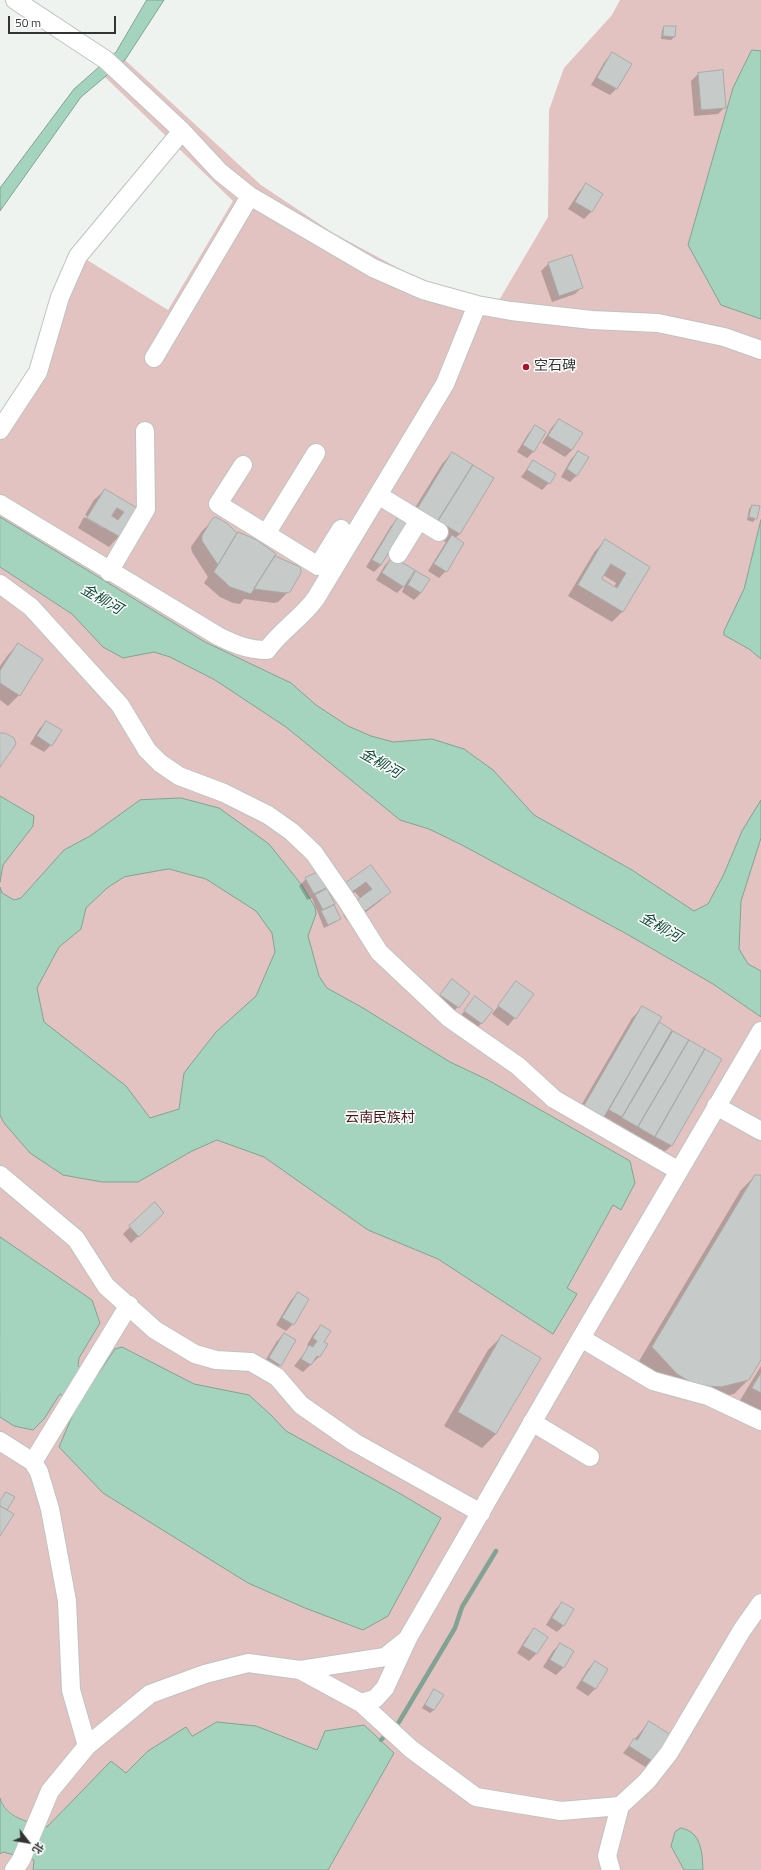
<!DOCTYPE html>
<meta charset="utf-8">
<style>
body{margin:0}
#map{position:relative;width:761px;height:1870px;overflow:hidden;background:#eef3f0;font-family:"Titillium Web","Noto Sans SC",sans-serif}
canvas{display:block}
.north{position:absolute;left:8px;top:1822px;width:40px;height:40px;-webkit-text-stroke:3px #fefffe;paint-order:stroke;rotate:121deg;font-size:11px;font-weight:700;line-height:16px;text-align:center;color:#323433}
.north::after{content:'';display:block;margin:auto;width:14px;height:18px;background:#323433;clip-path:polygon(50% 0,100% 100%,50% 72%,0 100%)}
.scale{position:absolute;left:8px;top:16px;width:108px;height:18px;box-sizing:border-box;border:2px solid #323433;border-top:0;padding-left:5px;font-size:12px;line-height:14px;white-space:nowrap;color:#323433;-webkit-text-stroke:3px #fefffe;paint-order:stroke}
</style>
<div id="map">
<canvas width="761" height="1870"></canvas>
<div class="north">北</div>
<div class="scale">50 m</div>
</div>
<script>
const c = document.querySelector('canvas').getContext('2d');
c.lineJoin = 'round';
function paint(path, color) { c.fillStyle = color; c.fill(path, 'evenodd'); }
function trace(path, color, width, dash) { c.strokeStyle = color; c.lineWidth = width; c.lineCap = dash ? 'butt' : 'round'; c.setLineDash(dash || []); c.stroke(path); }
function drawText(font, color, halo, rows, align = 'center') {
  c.font = font + ' "Titillium Web","Noto Sans SC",sans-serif'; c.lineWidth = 3; c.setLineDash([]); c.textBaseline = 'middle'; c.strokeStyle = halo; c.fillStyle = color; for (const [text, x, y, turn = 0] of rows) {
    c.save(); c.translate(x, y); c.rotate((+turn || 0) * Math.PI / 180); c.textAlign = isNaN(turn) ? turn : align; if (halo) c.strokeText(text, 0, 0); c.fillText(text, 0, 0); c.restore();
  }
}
const green = new Path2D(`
 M620,0H761V1870H0V1854L3,1852L34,1860L46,1827C28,1822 6,1818 0,1797V440L41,377L67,301L84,258L168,310L233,201L105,77L125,60L261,185L333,233L426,283L498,302L548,217L549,110L564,68L612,15Z`);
const water = new Path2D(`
 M147,0H164L125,60L81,97L0,211V188L74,89L116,52Z
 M752,50L761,51V319L721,305L688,245L733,88Z
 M0,517L205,642L291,683L316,705L348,726L371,736L393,742L432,739L464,749L493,770L534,815L632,870L694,911L708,904L723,876L742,831L761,800V838L741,901L739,949L748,964L761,971V1017L713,984L625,933L460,844L429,829L400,820L286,727L215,680L170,657L154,652L123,658L103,647L72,614L0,567Z
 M761,520V659L749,649L724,635V631L744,589Z
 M0,796L34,816L33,826L3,865L0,882Z
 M181,798L219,808L269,844L301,884L315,907L316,914L308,936L319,976L327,988L363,1008L450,1062L488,1080L630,1161L635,1183L621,1210L613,1205L567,1288L577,1294L553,1334L438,1259L368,1230L264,1157L217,1140L192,1151L138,1182H102L63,1175L30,1153L4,1123L0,1115V887L2,893L14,900L21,898L64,850L90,836L140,800ZM169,869L206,879L256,911L272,933L275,952L256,996L216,1032L184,1073L179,1109L150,1118L126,1086L44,1022L37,988L59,947L81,929L86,908L107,888L124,877Z
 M0,1237L92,1300L100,1323L79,1358L78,1366L96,1377L115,1349L122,1347L194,1384L249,1395L272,1416L286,1431L399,1493L441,1518L388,1616L363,1630L305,1608L248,1583L103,1493L59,1447L77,1405L60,1394L44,1419L33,1430L14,1426L0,1417Z
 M217,1722L256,1726L317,1750L325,1731L364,1725L394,1753L328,1870H33L34,1860L3,1852L0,1854V1798C6,1818 28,1822 47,1827L111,1761L126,1773L148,1751L186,1727L192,1736Z
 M681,1828C702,1832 702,1853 703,1870H684L671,1846L675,1832Z`);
const shadow = new Path2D(`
 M665,27H675L674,37L671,40L661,39L662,30Z
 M612,54L617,88L610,95L591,85L605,61Z
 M698,74L725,107L718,114L694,116L691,81Z
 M586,185L591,212L584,219L568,209L579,192Z
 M571,256L582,287L575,294L552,302L541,271L548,264Z
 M559,420L581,433L572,450L565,457L542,443L552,427Z
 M535,427L534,451L527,458L517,452L528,434Z
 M578,452L577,475L570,482L561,477L571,459Z
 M452,453L460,534L455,538L446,571L439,578L428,571L446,542L408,519L442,464Z
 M533,461L549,483L542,490L521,477Z
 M105,490L136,508L119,536L109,547L78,528L84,517L103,528V525L85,515L94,500Z
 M752,506L756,518L753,522L747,520L749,509Z
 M398,519L381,565L374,572L366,567L391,526Z
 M213,520L227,525L237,534L274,556L298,566L289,591L278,602L274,603L244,599L240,604L233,603L220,597L204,583L208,577L192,552L191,547L202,531Z
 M605,541L649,567L622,612L612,622L568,596L595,551ZM603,575L616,583L614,587L601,579Z
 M392,558L409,580L417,572L429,579L421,593L414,600L402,592L405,585L397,593L376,580L385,565Z
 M18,644L19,695L8,706L0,700V666L8,655Z
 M46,722L51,745L44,752L30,744L39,729Z
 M371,866L390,892L379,902L350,924L343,915L361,899L355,892L338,904Z
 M306,879L325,887L318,894L327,890L340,918L336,922L324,928L312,898L307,900L299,886Z
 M452,981L469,993L451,1015L434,1003Z
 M516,983L533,995L508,1026L492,1014Z
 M475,998L492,1010L475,1031L458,1019Z
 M643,1007L658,1023L721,1060L671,1146L660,1156L575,1116L632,1018Z
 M755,1176H761V1359L748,1380L734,1394L706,1400L681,1398L663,1388L639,1361L741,1190Z
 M156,1220L131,1243L123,1234L130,1227Z
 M298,1293L308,1299L293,1324L286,1331L276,1325L291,1300Z
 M321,1326L323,1342L327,1345L319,1357L303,1372L294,1366L309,1347L307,1345L314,1333Z
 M284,1334L280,1365L273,1372L262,1366L277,1341Z
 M502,1336L496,1434L482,1448L444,1426L488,1350Z
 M761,1366V1416L739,1402Z
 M562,1603L564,1625L557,1632L546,1625L555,1610Z
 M534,1630L546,1637L536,1654L529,1661L517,1653L527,1637Z
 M560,1644L572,1652L563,1668L556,1675L543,1667L553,1651Z
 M595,1662L607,1670L595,1689L588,1696L576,1688L588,1669Z
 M434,1690V1710L430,1713L422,1708Z
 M649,1722L670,1735L647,1768L623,1753Z`);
const stream = new Path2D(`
 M394,1727L399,1722L455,1628L462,1607L496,1551
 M381,1740L389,1732`);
const building = new Path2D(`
 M664,26H676L675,37L663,36Z
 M612,52L632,64L617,89L597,78Z
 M723,70L726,108L701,110L698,73Z
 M586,183L603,194L592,212L575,202Z
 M572,255L583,288L559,296L548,263Z
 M559,419L583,433L572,450L548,436Z
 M535,425L546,432L534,452L523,445Z
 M578,451L589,457L577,476L567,469Z
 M452,452L473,465L438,521L418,508Z
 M533,460L556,474L550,484L527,470Z
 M473,465L494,478L460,534L438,521Z
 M105,489L137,508L120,537L87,518ZM117,508L124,512L118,520L112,516Z
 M752,505L760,506L757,519L749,517Z
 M216,517L228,524L237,533L218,565L202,541V536L212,519Z
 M398,517L407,523L381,565L372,560Z
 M238,532L257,540L276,554L251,594L230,587L214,572Z
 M452,535L464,543L447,572L434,564Z
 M605,539L650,567L623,612L578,585ZM611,564L626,573L617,588L602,579Z
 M275,556L298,566L301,569V573L290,592L285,593L254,589Z
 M392,557L415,570L404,587L382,573Z
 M416,571L430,579L421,593L408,585Z
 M18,643L43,659L20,696L0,683V671Z
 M46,721L62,730L52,746L37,736Z
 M0,733H5L14,738L16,744L0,767Z
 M371,865L391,892L361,914L353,903L372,889L366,882L349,894L343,885Z
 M318,872L326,888L314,894L305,878Z
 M327,889L335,904L323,910L315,895Z
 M334,905L341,919L328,925L321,911Z
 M452,979L470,993L459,1008L440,995Z
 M516,981L534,994L516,1019L498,1006Z
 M475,996L493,1010L482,1024L464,1011Z
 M642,1006L662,1017L604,1117L584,1106Z
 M659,1022L672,1030L622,1117L609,1110Z
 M673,1031L689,1040L638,1127L622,1118Z
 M689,1040L705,1049L655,1137L638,1127Z
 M705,1049L722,1059L672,1146L655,1137Z
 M755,1175H761V1360L749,1380L721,1387L696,1385L677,1374L652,1347Z
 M155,1202L164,1213L139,1237L129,1226Z
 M298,1292L309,1299L294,1325L282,1318Z
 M321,1325L331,1331L324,1342L328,1344L320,1357L317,1356L311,1365L301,1359L309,1345L313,1347L317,1341L313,1338Z
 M284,1333L296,1340L281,1366L269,1358Z
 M502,1335L541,1358L496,1434L458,1412Z
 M761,1373V1393L752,1388Z
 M6,1492L15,1497L7,1510L0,1506V1501Z
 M0,1506L14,1514L0,1536Z
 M562,1602L574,1609L564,1626L552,1618Z
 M534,1628L548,1637L537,1654L523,1646Z
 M560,1643L574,1651L564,1668L550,1660Z
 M595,1661L608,1669L596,1689L582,1681Z
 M434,1689L444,1695L434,1710L425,1705Z
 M649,1721L671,1735L654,1762L629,1746L634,1738L637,1740Z`);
const minor = new Path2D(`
 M15,0L106,60L182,131L220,172L250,196L373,268L423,290L477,305L511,311L592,320L658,323L724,337L761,350
 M154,358L250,196
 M0,430L38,372L60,297L78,256L182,131
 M243,465L218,504L318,566L341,529
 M378,495L439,532
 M0,504L218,636C234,644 248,650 267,650C281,630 302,618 316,598L445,384L477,305
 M266,534L316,453
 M398,554L419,520
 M109,572L146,509L145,431
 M0,584L31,607L120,705L147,750L160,763L179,776L224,793L268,815L292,832L314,853L347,901L379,952L449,1018L518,1066L554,1099L679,1171
 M716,1106L761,1131
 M0,1175L76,1239L106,1286L155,1330L195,1354L216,1360L251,1362L277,1377L301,1405L354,1442L481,1513
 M581,1338L653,1381L708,1396L761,1421
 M532,1422L590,1457
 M0,1441L33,1462L39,1472L50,1509L67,1601L71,1690L87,1746
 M33,1462L129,1305
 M300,1670L361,1703L411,1749L476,1797L561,1811L620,1806L647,1781L669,1753L742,1630L761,1603
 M361,1703L375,1699L385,1688L408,1638L581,1338L761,1031
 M14,1870L21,1860L50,1791L87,1746L150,1694L205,1674L248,1663L300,1670L385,1657L405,1641
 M611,1870L607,1856L620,1806`);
const markers = [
 [526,367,4,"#aa142a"]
];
const poiNames = [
 ["空石碑",534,367]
];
const parkNames = [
 ["云南民族村",380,1119]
];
const waterNames = [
 ["金柳河",101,600,30],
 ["金柳河",380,764,30],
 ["金柳河",660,928,30]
];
paint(green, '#e2c3c1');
paint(water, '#a4d3be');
trace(water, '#82a394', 1);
paint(shadow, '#0003');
trace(stream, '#82a394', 4.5);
paint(building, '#c6cbc9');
trace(building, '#a7aca9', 1);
trace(minor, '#bfc3c1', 20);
trace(minor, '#fff', 18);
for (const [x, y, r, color] of markers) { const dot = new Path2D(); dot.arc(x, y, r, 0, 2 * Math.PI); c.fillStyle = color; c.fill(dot); trace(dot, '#fefffe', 1.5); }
drawText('14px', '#323433', '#fefffe', poiNames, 'left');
drawText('14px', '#4f1518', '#fefffe', parkNames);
drawText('italic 15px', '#16513d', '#fefffe', waterNames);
</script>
